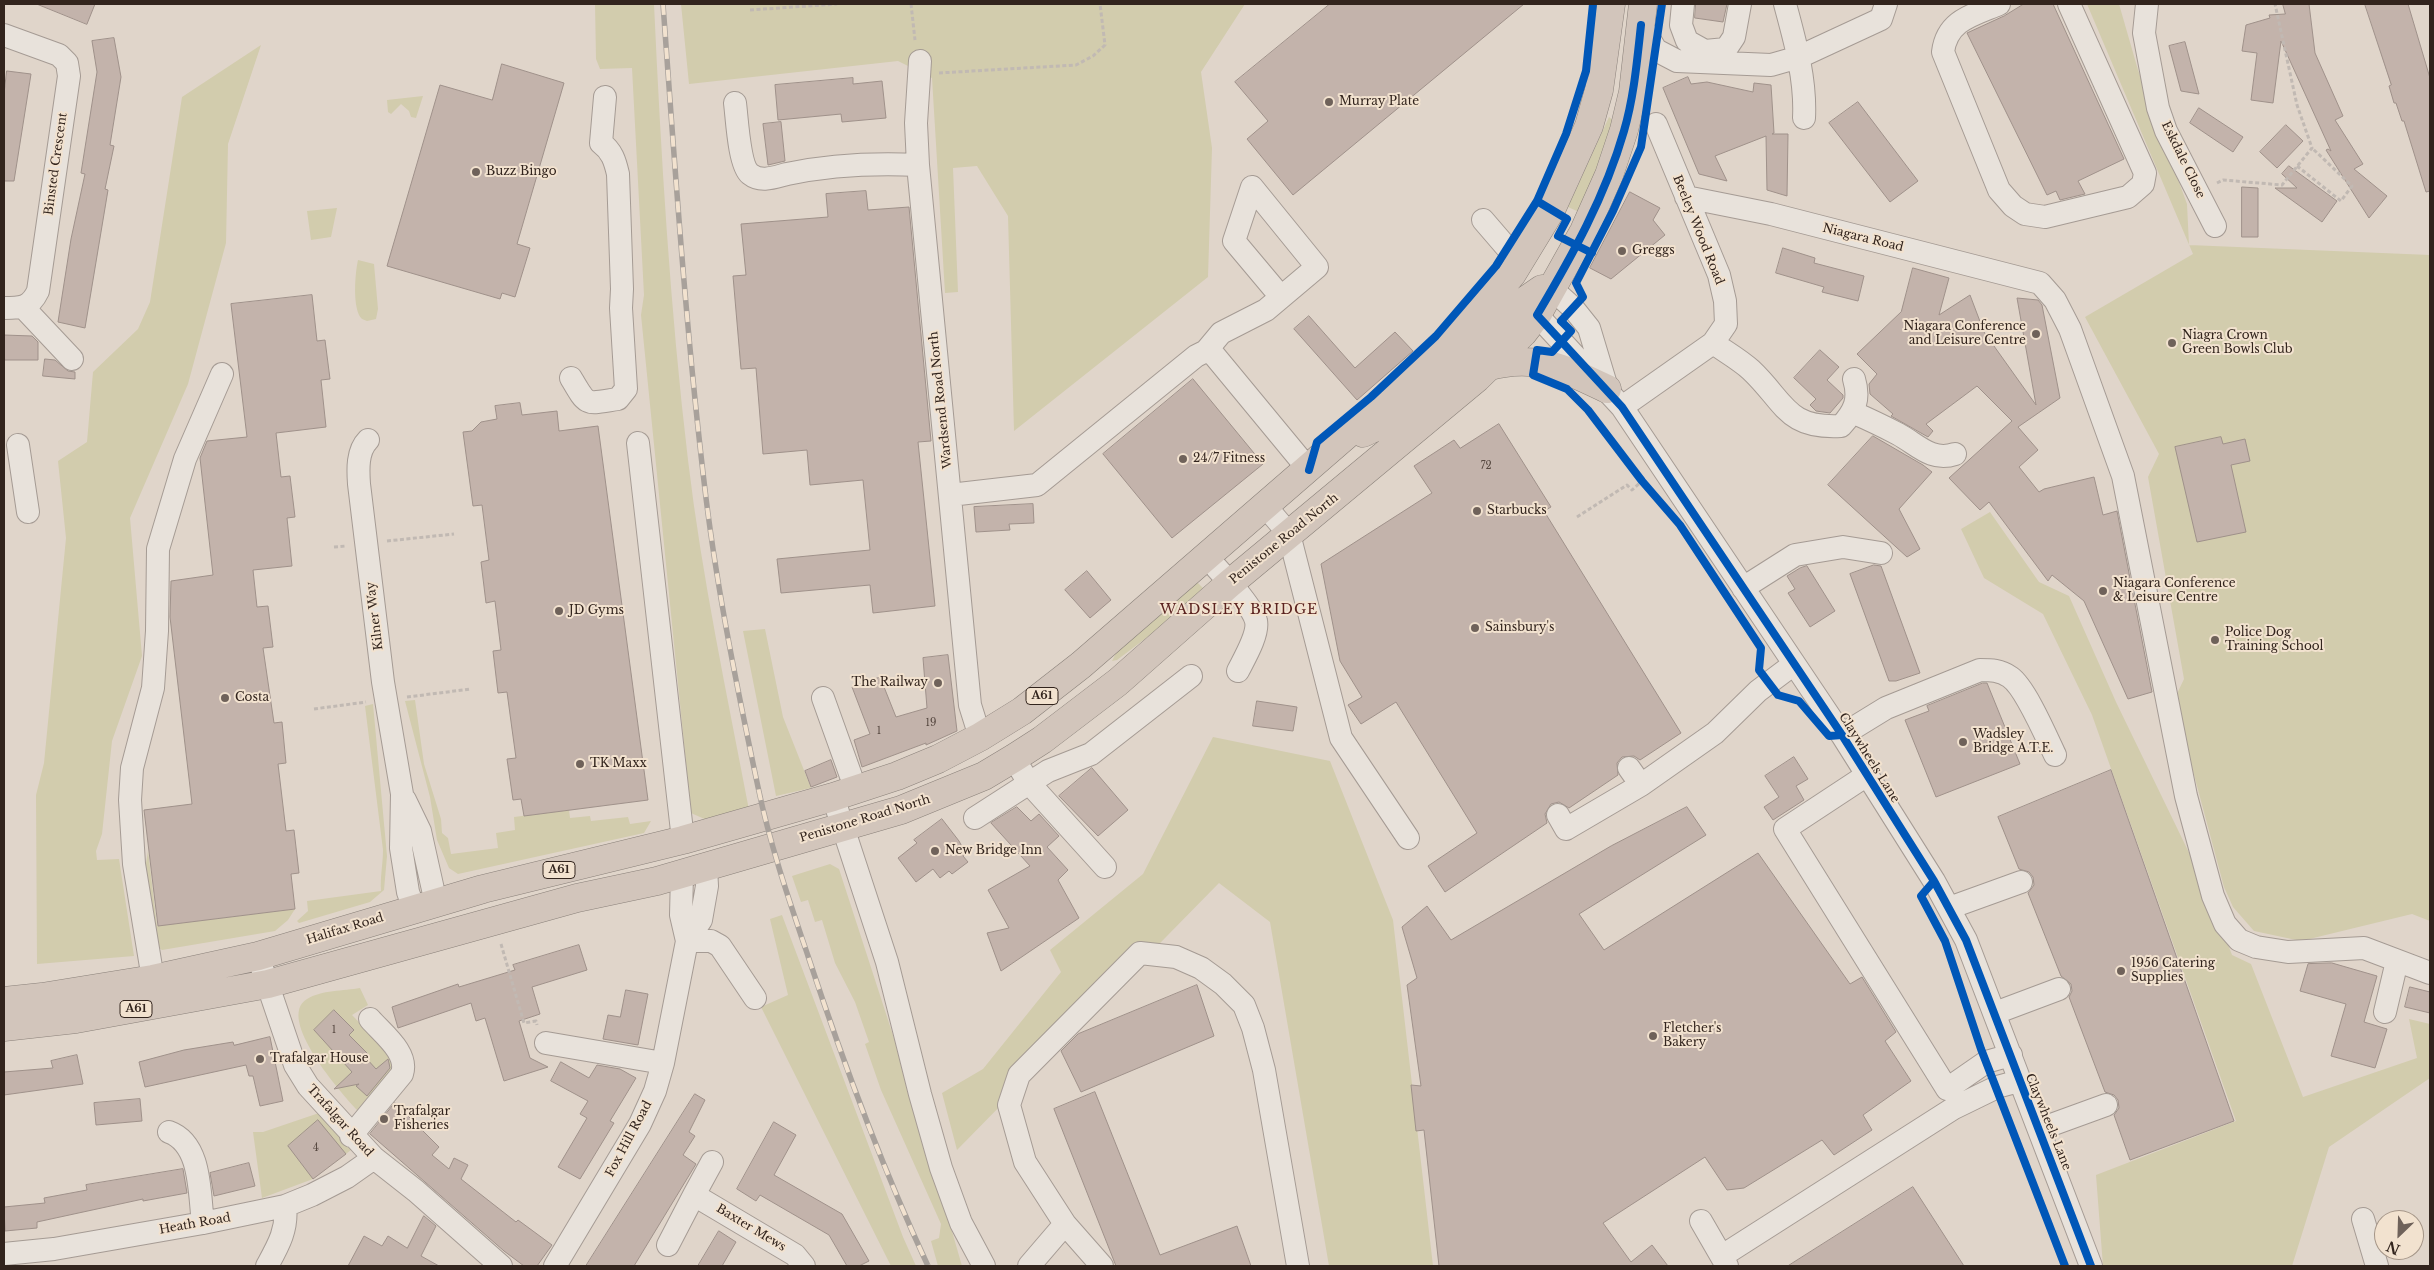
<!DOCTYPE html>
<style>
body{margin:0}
#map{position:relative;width:2434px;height:1270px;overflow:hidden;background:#e0d5ca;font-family:"Libre Baskerville",serif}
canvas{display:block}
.frame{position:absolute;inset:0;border:5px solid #32241d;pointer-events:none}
.north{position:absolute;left:2374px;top:1210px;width:50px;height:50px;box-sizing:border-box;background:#f2e2cf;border:1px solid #a59688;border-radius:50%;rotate:204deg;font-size:14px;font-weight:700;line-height:20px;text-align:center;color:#32241d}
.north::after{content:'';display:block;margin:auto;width:18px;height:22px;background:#6f625a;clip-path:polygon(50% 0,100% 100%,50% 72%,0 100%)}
</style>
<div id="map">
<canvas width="2434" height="1270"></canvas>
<div class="frame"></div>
<div class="north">N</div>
</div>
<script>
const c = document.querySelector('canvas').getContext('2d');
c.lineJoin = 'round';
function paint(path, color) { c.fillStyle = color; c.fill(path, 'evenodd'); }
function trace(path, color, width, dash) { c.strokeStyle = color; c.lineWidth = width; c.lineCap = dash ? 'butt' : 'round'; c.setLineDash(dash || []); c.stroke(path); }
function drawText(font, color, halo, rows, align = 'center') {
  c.font = font + ' "Libre Baskerville",serif'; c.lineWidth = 4; c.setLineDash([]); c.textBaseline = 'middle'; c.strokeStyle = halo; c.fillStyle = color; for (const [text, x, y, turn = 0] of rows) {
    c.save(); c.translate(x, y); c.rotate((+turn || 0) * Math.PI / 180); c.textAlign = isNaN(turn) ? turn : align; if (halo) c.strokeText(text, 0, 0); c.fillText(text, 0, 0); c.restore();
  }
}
const green = new Path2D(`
 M595,4H654C661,156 670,308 688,460C702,578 727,694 749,810L709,821L691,813L641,315L644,295L632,68L600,69L596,59Z
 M681,4H1245L1201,72L1212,148L1208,277L1014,431L1008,216L977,166L953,168L958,292L945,293L932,78L898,61L689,84Z
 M2087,4H2119L2138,70L2187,204L2189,245L2430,255V921L2412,914L2301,941L2254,931L2233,907L2224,887L2174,700L2184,679L2148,477L2159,454L2085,317L2193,254Z
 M261,45L228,144L226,243L188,384L130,518L142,656L112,741L102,834L96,851L97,860L119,859L134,956L37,964L36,795L44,763L66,538L58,461L87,442L93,372L138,329L150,302L182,97Z
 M423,96L416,118L411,117L409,111L401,104L391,114L388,112L387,100Z
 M1609,117L1614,121L1607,145L1579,212L1568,207Z
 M337,208L331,237L311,240L307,211Z
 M358,260L374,264L378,309L376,319L367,321L362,319C352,310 355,273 358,260Z
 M1990,512L2039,582L2069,596L2116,702L2209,894L2232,955L2251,964L2303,1097L2417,1058L2409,1019L2430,1024V1078L2329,1147L2292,1266H2103L2096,1175L2236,1121L2092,715L2043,614L1984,578L1961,529Z
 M1197,582L1204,589L1162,626L1117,660L1112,661L1117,651Z
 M765,629L783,717L811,788L776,796L743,631Z
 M415,700L424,764L441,819L442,833L448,838L451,854L498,848L496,833L515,830L514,817L569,810L570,818L590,816L591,821L628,817L630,824L651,821L644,833L458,874L449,868L437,840L430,797L405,701Z
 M373,704L387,856L384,890L370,902L299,923L297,921L308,911L307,901L381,891C380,877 383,864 383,850L365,706Z
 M1213,737L1330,761L1393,920L1433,1266H1329L1270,922L1219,883L957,1150L942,1093L983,1069L1061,972L1050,950L1143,874Z
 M148,851L157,926L295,909L288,920L275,931L162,950L159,948L143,881Z
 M830,864L839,869L915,1103L962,1266H938L931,1241L939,1238L941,1224L881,1090L865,1044L869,1042L855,1002L835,963L822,920L815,922L808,900L801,902L792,876Z
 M782,915L903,1237L916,1266H891L761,1007L788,995L770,919Z
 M360,988L368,1005L352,1015L395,1059L387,1079L357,1110C342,1094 275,1018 307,999C321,990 344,991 360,988Z
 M319,1113L351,1150L313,1179L262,1198L253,1132H263Z`);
const building = new Path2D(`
 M37,4H95L87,24Z
 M1330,4H1524L1293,195L1247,139L1268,121L1235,82Z
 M1696,4H1727L1723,22L1695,18Z
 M2024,4H2053L2124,159L2078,181L2085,194L2060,200L2056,191L2047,195L1967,33L2004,16Z
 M2283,4H2309L2315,53L2343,116L2335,120L2363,164L2354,169L2387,196L2369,218L2326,150L2328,149L2331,151L2281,41L2273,103L2251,100L2257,53L2242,51L2246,25L2270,18L2269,15L2285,14Z
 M2365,4H2408L2430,78V191L2426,192L2404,121H2402L2396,103H2394L2389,86L2391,85Z
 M114,38L121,77L110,145L114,146L105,189L108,190L85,328L58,322L71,239L85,174L81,173L97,72L92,41Z
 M2185,42L2199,94L2181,91L2169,46Z
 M502,64L564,83L517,244L530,248L515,297L502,293L500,299L387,266L440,85L492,100Z
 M7,71L31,74L14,181H4V94Z
 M1688,77L1691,84L1707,82L1753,92L1754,83L1771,85L1774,133L1772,134H1788L1787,196L1767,190L1766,136L1715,156L1727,181L1699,174L1663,88Z
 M853,78V84L882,81L886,118L842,122L841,114L778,120L775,85Z
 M1858,102L1918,181L1890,202L1829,123Z
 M2199,108L2243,137L2233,152L2190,123Z
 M781,122L785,161L768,165L763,124Z
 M2286,125L2303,141L2277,168L2260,152Z
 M2289,166L2337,201L2322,222L2275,188H2297L2282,174Z
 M2242,187L2258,188V237H2242Z
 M866,191L868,210L909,207L931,441L918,442L935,606L873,613L870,585L781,593L777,559L870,550L863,480L810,485L807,450L763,454L756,368L741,369L733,276L746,275L741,224L828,217L826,194Z
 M1630,192L1660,208L1653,220L1665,235L1611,279L1590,268Z
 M1783,248L1815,258L1814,263L1864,276L1858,301L1822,292L1824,287L1776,273Z
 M1913,268L1949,278L1939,315L1970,295L1984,332L2036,405L2017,298L2038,300L2042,305L2060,398L2018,427L2038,450L2019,467L2039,492L2044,489L2094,477L2103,515L2117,511L2152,692L2128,699L2084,601L2052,575L2048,581L1989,502L1980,510L1949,478L2012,421L1977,386L1926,424L1933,431L1928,437L1891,416L1893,414L1870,394L1869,384L1877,374L1857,354L1901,312Z
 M312,295L317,341L325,340L330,379L321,380L326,427L276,433L281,477L290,476L295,517L287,518L292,566L253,570L257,607L268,606L273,647L263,648L274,723L282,722L286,763L278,764L286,831L294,830L299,873L291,874L295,909L158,926L144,810L192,804L170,617L171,581L213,575L200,458L207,441L247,437L231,304Z
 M1309,316L1355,368L1395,332L1413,351L1357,400L1294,329Z
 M4,335L32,336L38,342V360H5Z
 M1820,350L1839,367L1827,380L1843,395V398L1830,413L1816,411L1810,405L1816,399L1794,378Z
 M45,359L55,360L68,371L75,372V379L43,376Z
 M1193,379L1263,464L1172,538L1103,454Z
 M520,403L522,415L557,411L559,431L598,426L648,800L524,816L521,799L513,800L507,759L516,758L512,729L507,692L498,693L493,651L501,650L495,601L486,603L481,562L489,560L482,505L473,506L463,432L472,431L481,422L497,419L495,406Z
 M1499,424L1551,507L1544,511L1681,733L1640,760L1634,756L1622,757L1617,763L1618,775L1569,808L1559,802L1551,804L1545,814L1547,823L1445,892L1428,866L1477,833L1396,702L1361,724L1348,705L1362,697L1340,661L1321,564L1432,493L1414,466L1454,440L1460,448Z
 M1873,436L1923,465L1932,472L1899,509L1920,549L1907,557L1828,485Z
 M2221,437L2223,444L2245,439L2250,461L2231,465L2246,532L2197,542L2175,447Z
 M1033,504L1034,523L1009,524L1010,530L976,532L974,507Z
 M1874,565L1881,566L1920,673L1896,681H1889L1850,574Z
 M1807,566L1835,611L1810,627L1788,593L1795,589L1787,576L1800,568Z
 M1087,571L1111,600L1090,618L1065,590Z
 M948,655L957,731L926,745V743L862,767L854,740L870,734L852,687L880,677L896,717L927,708L923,658Z
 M1983,683H1987L2020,764L1936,797L1905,720L1929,711L1927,706Z
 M1257,701L1297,707L1293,731L1253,726Z
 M1794,757L1808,779L1796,786L1804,800L1773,820L1764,807L1779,797L1765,776Z
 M831,760L837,777L811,787L805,771Z
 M1092,768L1128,810L1098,836L1059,796Z
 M2111,770L2234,1121L2130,1160L2114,1115L2119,1108L2118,1100L2114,1095L2105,1092L2069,997L2072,991L2071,984L2061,976L2028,893L2034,885L2033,877L2029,872L2019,869L1998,817Z
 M1017,807L1031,821L1039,814L1059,836L1047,847L1068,870L1058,880L1079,918L1001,971L987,933L1009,928L988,890L1030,866L991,823Z
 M1687,807L1706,835L1579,914L1604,950L1758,853L1850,984L1862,977L1896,1032L1885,1041L1911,1081L1863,1115L1872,1130L1834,1155L1822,1140L1744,1188L1727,1190L1705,1157L1603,1223L1631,1262L1652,1245L1668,1266H1439L1424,1130L1416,1131L1411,1085L1421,1086L1407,985L1417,978L1402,927L1427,906L1451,940L1611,846Z
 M942,819L959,841L966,854L963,856L968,862L952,874L949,871L940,878L933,869L916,882L898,858L917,843L914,840Z
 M579,945L587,970L532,987L540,1014L519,1021L530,1058L548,1067L504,1081L485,1018L476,1021L471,1003L398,1028L392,1007L458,984L459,987L515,970L513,965Z
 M2332,963L2377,976L2364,1022L2387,1029L2375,1068L2331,1056L2346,1004L2300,991L2308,964Z
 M1197,985L1214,1036L1081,1092L1061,1051L1078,1034Z
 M2410,987L2430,992V1013L2405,1007Z
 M626,990L648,994L638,1045L603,1039L608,1015L620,1017Z
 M334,1010L354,1030L349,1035L369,1055L366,1058L376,1069L388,1059L389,1063L390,1068L367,1096L356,1086L359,1084L334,1089L352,1072L314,1030Z
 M270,1037L283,1101L260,1106L253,1076H249L246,1065L145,1087L139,1062L184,1050L233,1042L234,1045Z
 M77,1055L83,1084L4,1095V1072L53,1068L51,1061Z
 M561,1062L589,1078L597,1065L620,1069L636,1078L610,1121L614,1123L580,1179L558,1167L587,1118L580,1114L588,1101L551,1081Z
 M1095,1092L1160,1255L1237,1226L1251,1266H1116L1054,1109Z
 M695,1094L705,1100L689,1132L695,1136L683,1155L696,1164L634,1266H586Z
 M140,1099L142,1121L96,1125L94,1103Z
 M395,1103L439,1147L432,1155L449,1169L454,1158L468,1165L461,1179L516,1222L518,1220L552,1245L537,1266H524L504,1251L370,1134Z
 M318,1120L346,1154L313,1179L288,1146Z
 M774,1122L796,1135L774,1175L842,1214L869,1261L859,1266H847L829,1235L760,1195L756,1201L737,1189Z
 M249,1163L255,1186L214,1196L210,1173Z
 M183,1169L187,1193L143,1201V1199L37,1222V1228L5,1231L4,1207L45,1203L44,1198L87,1190L86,1185Z
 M1913,1187L1964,1266H1788Z
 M424,1216L436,1226L421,1256L439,1266H348L364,1236L382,1246L388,1236L407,1248Z
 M719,1231L736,1242L722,1266H698Z`);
const path = new Path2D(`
 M911,4L915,40
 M750,10L837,4
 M939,73L1076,65L1093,56L1105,45L1100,4
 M2297,166L2341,201L2352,186L2312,148
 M2217,183L2223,180L2282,185L2312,148L2297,105L2275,4
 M1577,517L1627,485L1632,490L1642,481
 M387,541L454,534
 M334,547L346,546
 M407,697L471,689
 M314,709L366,702
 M501,944L524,1023L536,1021L537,1025`);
const minor = new Path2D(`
 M1683,4L1681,25L1687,41L1705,51L1726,49L1734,37L1740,4
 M1785,4C1795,41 1806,79 1804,118
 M1999,4C1973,15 1947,20 1943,52L1999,190L2013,206L2025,214L2045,217L2128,197L2143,184L2145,173L2069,4
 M2147,4L2144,33L2158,108L2166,131L2215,226
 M1641,25L1656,50L1677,61L1771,65L1799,57L1881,19L1886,4
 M4,35L59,55L67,63L69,76L38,291C30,308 21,308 4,308
 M920,61L916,123L918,165L970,705L980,737
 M735,103C737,118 739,165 750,174C761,183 775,177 787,174C830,165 874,163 918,165
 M1686,197L1771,214L2040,283L2055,300L2070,329L2123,476L2186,796L2213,896L2225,924L2239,940L2256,947L2288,952L2364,948L2430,973
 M1483,220L1520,263
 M1552,289L1573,308L1589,328L1607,388
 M24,308L72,359
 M1537,315L1622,407L1842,735L1934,881L1966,940L2091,1266
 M1713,343C1726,352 1740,360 1751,370C1785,402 1786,429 1841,426C1855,411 1860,399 1854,379
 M1206,351L1221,333L1266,310L1317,267L1252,187L1234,241L1281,297
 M571,378C588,407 585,404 618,399L626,389L621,308L622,289L618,174C615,161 612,151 601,143L605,97
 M1622,407L1713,343L1726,324L1725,301L1719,275L1656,124
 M1852,412C1868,419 1883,426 1898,434C1917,444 1931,462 1955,454
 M368,440C357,451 358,470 359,484L383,682L402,794L401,848L408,892L414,909
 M638,443L683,840
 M18,445L28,512
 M950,495L1037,485L1196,356L1206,351L1214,355L1309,470
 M1266,507L1289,534L1341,738L1408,838
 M1207,557C1218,570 1253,606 1256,621C1259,634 1244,659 1238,671
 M1743,588L1795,555L1843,547L1881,553
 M823,698L856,790
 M1842,735L1886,708L1980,670C1991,670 2000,670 2010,677C2025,687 2046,736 2055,755
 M1629,768L1641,785L1715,733L1758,691L1794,664
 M1021,770L1029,783L1105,867
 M1867,775L1785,829L1947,1089L1986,1062L2011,1055
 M833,797L887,962L920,1094L941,1168L961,1223L984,1266
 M405,800L420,831L436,903
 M1558,815L1566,829L1641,785
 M975,818L1048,771L1091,754L1191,676
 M1949,908L2021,882
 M687,941H711L720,946L755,998
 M687,941L701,920L707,886L706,867
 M258,956L295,1065L308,1086L374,1158L416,1191L501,1266
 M153,979L134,864L130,800L132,768L153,688L157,631L158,549L185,459L222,374
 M2385,1012L2397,961
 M1995,1013L2059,989
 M546,1043L663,1063
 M2040,1129L2106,1105
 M169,1132C202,1144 199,1194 203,1223
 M351,1136L402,1074C409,1053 383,1034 370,1019
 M694,1195L712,1162
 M2363,1219L2377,1266
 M1701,1221L1727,1266
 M668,1245L694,1195L795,1255L804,1266
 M4,1254L54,1249L203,1223L285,1206L312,1195L347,1177L374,1158
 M1722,1256L1954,1108L1997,1087L2019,1081
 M267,1266C278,1246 288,1229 285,1206
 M555,1266L640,1124L655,1091L663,1063L687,941L681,915L682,874
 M1029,1266L1065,1224
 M1102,1266L1065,1224L1025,1162L1009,1105L1019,1075L1140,953L1176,957L1201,968L1223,984L1244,1005L1253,1028L1264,1070L1298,1266`);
const highway = new Path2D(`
 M1487,367C1535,353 1565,369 1607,389
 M1363,433L1397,417L1489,339L1526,300L1542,289H1547
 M4,1001L42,997L153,979L258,956L483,889L683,840L833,797L897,776L938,759L980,737L1022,711L1081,665L1426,366L1479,313L1512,274L1551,210L1589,126L1599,90L1611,4
 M4,1027L76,1019L268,984L577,898L657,881L901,810L984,776L1014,758L1042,740L1118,682L1229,584L1477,378L1523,333L1537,315L1584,231L1609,175L1624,130L1633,92L1643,4`);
const rail = new Path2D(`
 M663,4C675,168 686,334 706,498C718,595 738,692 758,787C770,845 789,900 808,956C843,1062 881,1165 928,1266`);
const cycleway = new Path2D(`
 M1662,4L1641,147L1613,211L1576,283L1583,297L1561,321L1571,331L1552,352L1537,350L1533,375L1567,389L1588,410L1642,481L1680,525L1761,648L1759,670L1778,695L1799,701L1829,736L1842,735
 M1641,25C1637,61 1634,97 1624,131C1605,197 1572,256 1537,315L1622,407L1842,735L1934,881L1966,940L2091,1266
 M1537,201L1567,219L1558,236L1592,253
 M1309,470L1317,442L1371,397L1436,336L1496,266L1537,201L1566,134L1586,71L1593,4
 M1934,881L1921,896L1945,941L1981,1049L2065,1266`);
const markers = [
 [1329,102,5,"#6f625a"],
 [476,172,5,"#6f625a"],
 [1622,251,5,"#6f625a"],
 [2036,334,5,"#6f625a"],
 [2172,343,5,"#6f625a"],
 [1183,459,5,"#6f625a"],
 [1477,511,5,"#6f625a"],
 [2103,591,5,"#6f625a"],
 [559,611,5,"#6f625a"],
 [1475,628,5,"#6f625a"],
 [2215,640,5,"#6f625a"],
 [938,683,5,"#6f625a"],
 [225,698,5,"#6f625a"],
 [1963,742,5,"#6f625a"],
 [580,764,5,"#6f625a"],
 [935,851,5,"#6f625a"],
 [2121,971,5,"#6f625a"],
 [1653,1036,5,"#6f625a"],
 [260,1059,5,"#6f625a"],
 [384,1119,5,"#6f625a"]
];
const numberNames = [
 ["72",1486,466],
 ["19",931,723],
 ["1",879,731],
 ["1",334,1030],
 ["4",316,1148]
];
const shields = [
 [1042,696,32],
 [559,870,32],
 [136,1009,32]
];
const shieldNames = [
 ["A61",1042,696],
 ["A61",559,870],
 ["A61",136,1009]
];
const poiNames = [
 ["Murray Plate",1339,102],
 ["Buzz Bingo",486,172],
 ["Greggs",1632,251],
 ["Niagara Conference",2026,327,"right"],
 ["and Leisure Centre",2026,341,"right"],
 ["Niagra Crown",2182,336],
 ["Green Bowls Club",2182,350],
 ["24/7 Fitness",1193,459],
 ["Starbucks",1487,511],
 ["Niagara Conference",2113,584],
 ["& Leisure Centre",2113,598],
 ["JD Gyms",569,611],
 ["Sainsbury's",1485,628],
 ["Police Dog",2225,633],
 ["Training School",2225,647],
 ["The Railway",928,683,"right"],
 ["Costa",235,698],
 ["Wadsley",1973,735],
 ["Bridge A.T.E.",1973,749],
 ["TK Maxx",590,764],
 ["New Bridge Inn",945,851],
 ["1956 Catering",2131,964],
 ["Supplies",2131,978],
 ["Fletcher's",1663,1029],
 ["Bakery",1663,1043],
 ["Trafalgar House",270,1059],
 ["Trafalgar",394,1112],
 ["Fisheries",394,1126]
];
const streetNames = [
 ["Eskdale Close",2183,160,64],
 ["Binsted Crescent",56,164,-82],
 ["Beeley Wood Road",1698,230,68],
 ["Niagara Road",1863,238,14],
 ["Wardsend Road North",941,400,-96],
 ["Penistone Road North",1284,539,-39],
 ["Kilner Way",375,616,-97],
 ["Claywheels Lane",1869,758,58],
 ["Penistone Road North",865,819,-17],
 ["Halifax Road",345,929,-17],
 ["Trafalgar Road",340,1121,48],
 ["Claywheels Lane",2048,1122,68],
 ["Fox Hill Road",629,1139,-62],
 ["Heath Road",195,1224,-10],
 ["Baxter Mews",751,1228,31]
];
const neighbourhoodNames = [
 ["WADSLEY BRIDGE",1239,610]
];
paint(green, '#d2ccad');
paint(building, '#c3b3ab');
trace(building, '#9f918a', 1);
trace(minor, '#a59b94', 24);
trace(highway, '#8a817a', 29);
trace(path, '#c1b9b3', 3, [4, 2.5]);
trace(minor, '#e8e2db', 22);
trace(highway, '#d2c5bb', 28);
trace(rail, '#a8a19b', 5.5);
trace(rail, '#f2e2cf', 4, [11]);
trace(cycleway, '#0057b8', 8);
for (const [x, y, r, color] of markers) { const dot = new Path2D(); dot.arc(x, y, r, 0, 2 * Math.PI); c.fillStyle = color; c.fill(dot); trace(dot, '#f2e2cf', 2); }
drawText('10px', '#564840', null, numberNames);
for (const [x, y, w] of shields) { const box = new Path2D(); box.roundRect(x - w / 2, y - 8.5, w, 17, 4); c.fillStyle = '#f2e2cf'; c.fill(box); trace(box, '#32241d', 1); }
drawText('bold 11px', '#32241d', null, shieldNames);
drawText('12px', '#32241d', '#f2e2cf', poiNames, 'left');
drawText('12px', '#32241d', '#f2e2cf', streetNames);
c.letterSpacing = '1px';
drawText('14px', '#5b2320', '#f2e2cf', neighbourhoodNames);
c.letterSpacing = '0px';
</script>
